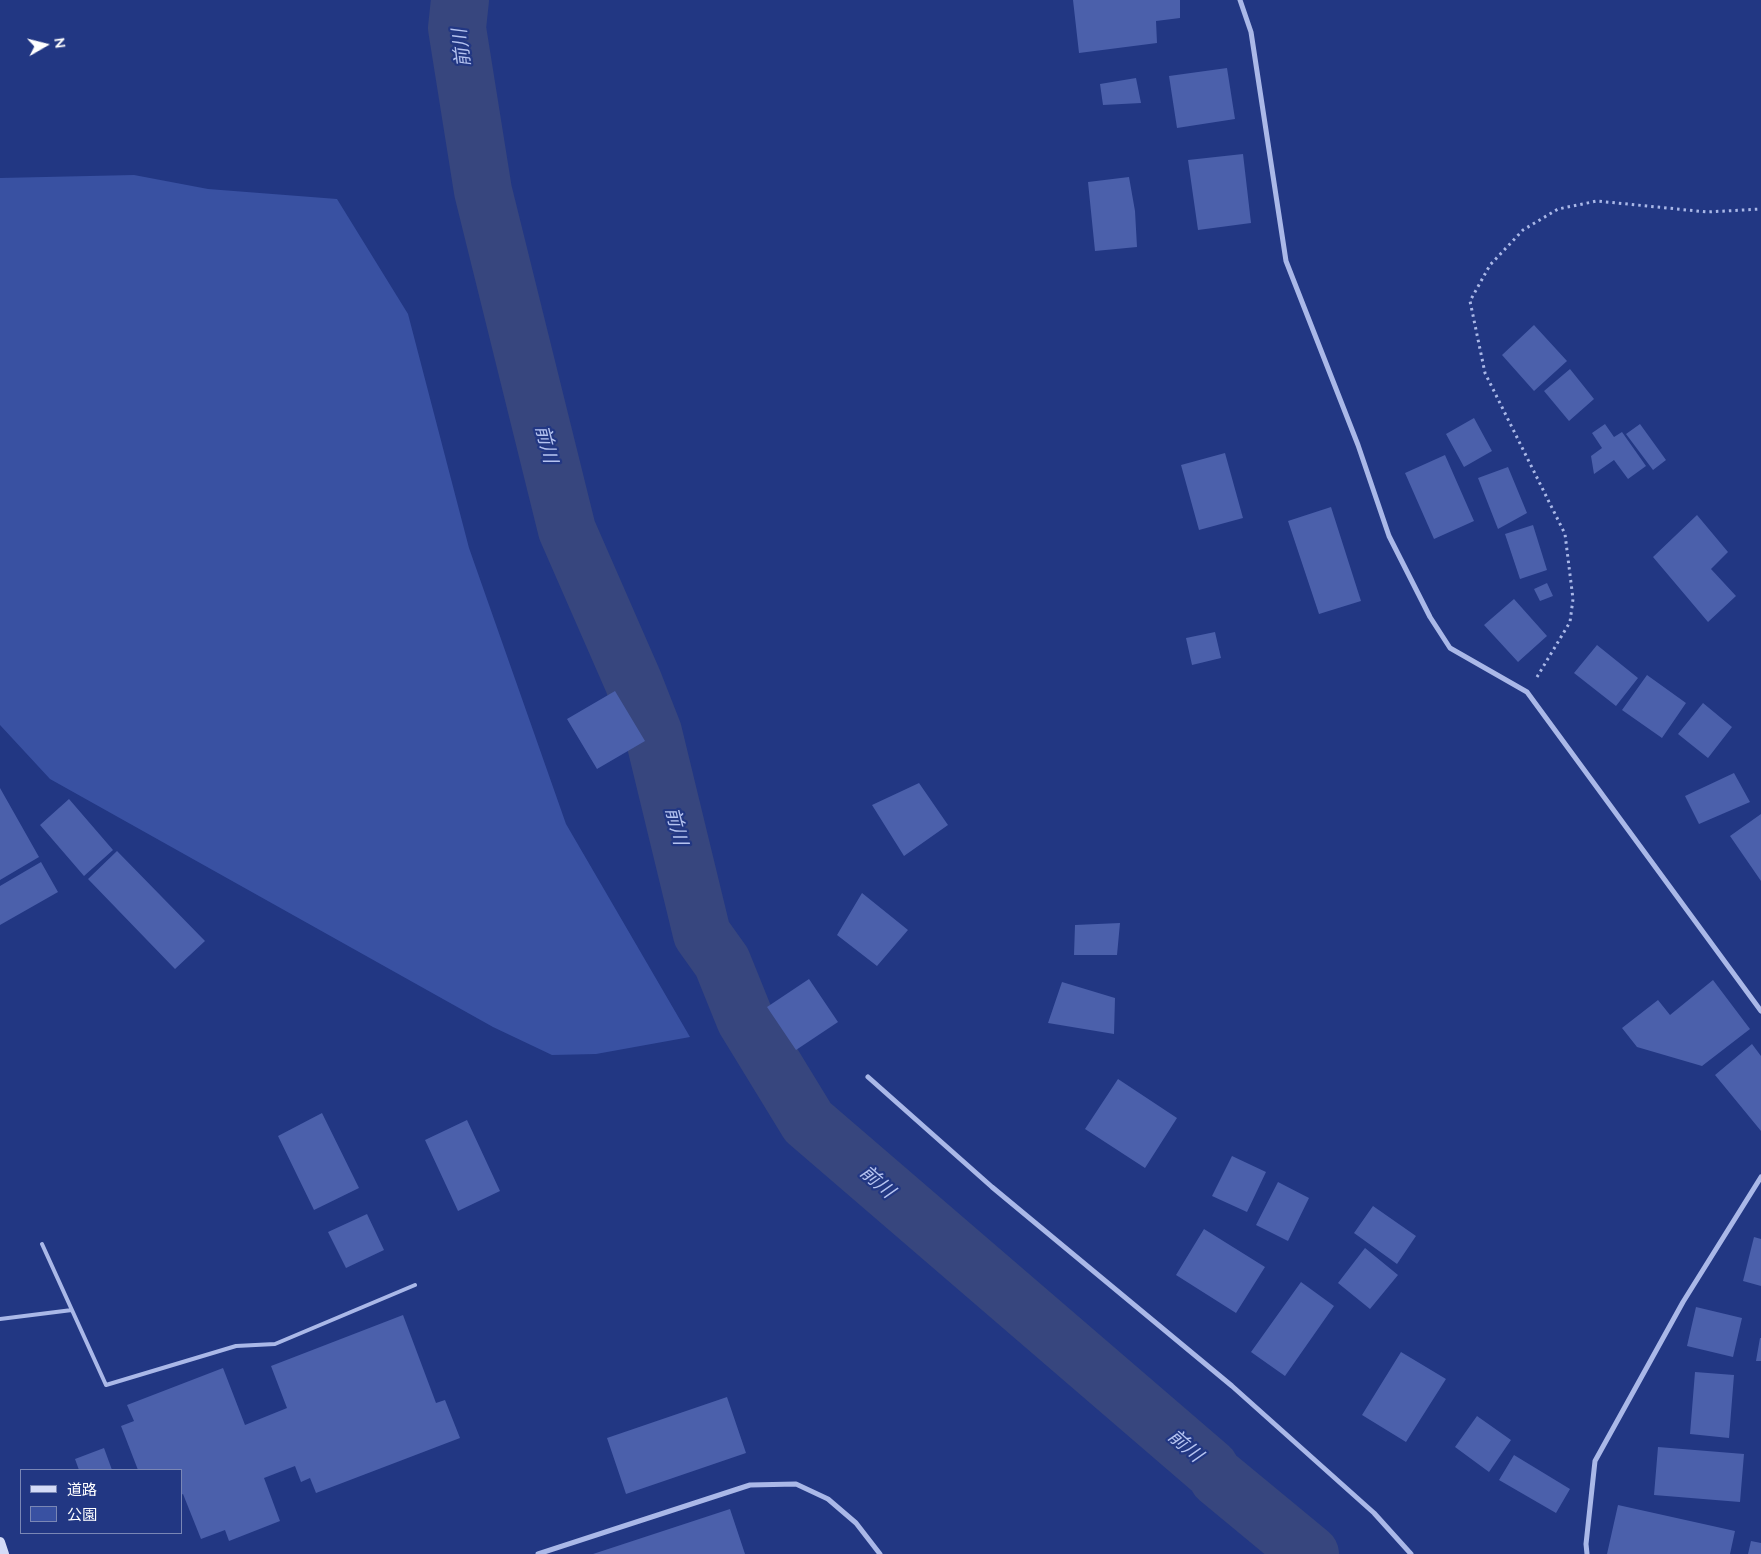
<!DOCTYPE html>
<meta charset="utf-8">
<style>
body{margin:0}
#map{position:relative;width:1761px;height:1554px;overflow:hidden;background:#223783;font-family:Mulish,"Noto Sans JP",sans-serif}
canvas{display:block}
.legend{position:absolute;left:20px;top:1469px;width:162px;height:65px;box-sizing:border-box;background:#223783;border:1px solid #7a87b5;margin:0;padding:6px 9px;list-style:none;font-size:15px;color:#fff}
.legend li{display:flex;align-items:center;gap:10px;height:25px}
.legend b{width:25px;border:1px solid #7a87b5}
.north{position:absolute;left:20px;top:20px;width:50px;height:50px;-webkit-text-stroke:4px #223783;paint-order:stroke;rotate:82deg;font-size:14px;font-weight:700;line-height:20px;text-align:center;color:#fff}
.north::after{content:'';display:block;margin:auto;width:18px;height:22px;background:#fff;clip-path:polygon(50% 0,100% 100%,50% 72%,0 100%)}
</style>
<div id="map">
<canvas width="1761" height="1554"></canvas>
<ul class="legend">
<li><b style="height:6px;background:#d4dbf7"></b>道路</li>
<li><b style="height:14px;background:#3951a2"></b>公園</li>
</ul>
<div class="north">N</div>
</div>
<script>
const c = document.querySelector('canvas').getContext('2d');
c.lineJoin = 'round';
function paint(path, color) { c.fillStyle = color; c.fill(path, 'evenodd'); }
function trace(path, color, width, dash) { c.strokeStyle = color; c.lineWidth = width; c.lineCap = dash ? 'butt' : 'round'; c.setLineDash(dash || []); c.stroke(path); }
function drawText(font, color, halo, rows, align = 'center') {
  c.font = font + ' Mulish,"Noto Sans JP",sans-serif'; c.lineWidth = 4.5; c.setLineDash([]); c.textBaseline = 'middle'; c.strokeStyle = halo; c.fillStyle = color; for (const [text, x, y, turn = 0] of rows) {
    c.save(); c.translate(x, y); c.rotate((+turn || 0) * Math.PI / 180); c.textAlign = isNaN(turn) ? turn : align; if (halo) c.strokeText(text, 0, 0); c.fillText(text, 0, 0); c.restore();
  }
}
const green = new Path2D(`
 M134,175L208,189L337,199L408,314L469,548L566,824L690,1037L596,1054L552,1055L493,1027L50,779L0,725V178Z`);
const river = new Path2D(`
 M460,0L457,28L483,191L567,530L633,681L653,732L702,934L722,962L745,1019L808,1122L1210,1468
 M1218,1478L1310,1554`);
const building = new Path2D(`
 M1073,0H1180V18L1156,21L1157,43L1079,53Z
 M1227,68L1235,119L1177,128L1169,76Z
 M1136,78L1141,103L1103,105L1100,84Z
 M1243,154L1251,223L1198,230L1188,160Z
 M1129,177L1135,211L1137,247L1095,251L1088,182Z
 M1534,325L1567,361L1534,391L1502,355Z
 M1570,369L1594,399L1569,421L1544,391Z
 M1474,418L1492,451L1464,467L1446,434Z
 M1605,424L1614,437L1622,432L1646,466L1628,479L1614,460L1594,474L1591,456L1602,448L1592,433Z
 M1640,424L1666,460L1653,470L1626,434Z
 M1225,453L1243,518L1199,530L1181,465Z
 M1445,455L1474,521L1434,539L1405,473Z
 M1508,467L1527,513L1498,529L1478,478Z
 M1331,507L1361,601L1319,614L1288,521Z
 M1697,515L1728,552L1711,569L1736,596L1708,622L1653,557Z
 M1533,525L1547,570L1520,579L1505,534Z
 M1547,583L1553,596L1540,601L1534,589Z
 M1514,599L1547,636L1518,662L1484,625Z
 M1215,632L1221,658L1192,665L1186,638Z
 M1597,645L1638,678L1616,706L1574,673Z
 M1647,675L1686,703L1662,738L1622,710Z
 M615,691L645,741L597,769L567,719Z
 M1703,703L1732,727L1708,758L1678,734Z
 M1734,773L1750,802L1699,824L1685,796Z
 M919,783L948,825L904,856L872,805Z
 M0,788L39,857L0,880Z
 M69,799L113,850L84,876L40,825Z
 M1761,814V881L1730,836Z
 M117,851L205,941L175,969L88,879Z
 M41,862L58,892L0,925V886Z
 M862,893L908,930L877,966L837,935Z
 M1120,923L1117,955H1074L1075,925Z
 M809,979L838,1022L796,1050L767,1007Z
 M1713,980L1750,1029L1702,1066L1637,1047L1622,1028L1658,1000L1670,1015Z
 M1062,982L1115,998L1114,1034L1048,1023Z
 M1752,1044L1761,1056V1131L1715,1075Z
 M1118,1079L1177,1118L1145,1168L1085,1129Z
 M322,1113L359,1188L314,1210L278,1136Z
 M467,1120L500,1191L458,1211L425,1140Z
 M1232,1156L1266,1172L1247,1212L1212,1196Z
 M1278,1182L1309,1198L1288,1241L1256,1225Z
 M1373,1206L1416,1236L1397,1264L1354,1233Z
 M367,1214L384,1250L346,1268L328,1232Z
 M1204,1229L1265,1267L1236,1313L1176,1275Z
 M1754,1237L1761,1239V1286L1743,1281Z
 M1365,1248L1398,1275L1370,1309L1338,1283Z
 M1301,1282L1334,1306L1285,1376L1251,1352Z
 M1696,1307L1742,1318L1733,1357L1687,1346Z
 M403,1315L436,1403L445,1400L460,1438L316,1493L310,1478L301,1482L295,1466L264,1478L280,1521L229,1541L225,1530L201,1539L183,1494L181,1495V1470H138L121,1426L134,1421L127,1405L223,1368L245,1425L287,1408L271,1366Z
 M1760,1338H1761V1361H1756Z
 M1401,1352L1446,1379L1406,1442L1362,1415Z
 M1695,1372L1734,1375L1729,1438L1690,1434Z
 M727,1397L746,1453L626,1494L607,1438Z
 M1477,1416L1511,1440L1489,1472L1455,1447Z
 M1658,1447L1744,1454L1740,1502L1654,1495Z
 M104,1448L112,1470H79L75,1459Z
 M1514,1455L1570,1489L1556,1513L1499,1480Z
 M1618,1505L1735,1531L1730,1554H1607Z
 M730,1509L745,1554H593Z
 M1751,1541L1761,1543V1554H1748Z`);
const path = new Path2D(`
 M1537,677L1570,622L1573,599L1565,534L1485,373L1470,301L1490,265L1523,230L1558,209L1597,201L1707,212L1761,209`);
const lane = new Path2D(`
 M42,1244L106,1385L236,1346L275,1344L415,1285
 M0,1319L72,1310`);
const street = new Path2D(`
 M1240,0L1251,32L1286,261L1358,445L1389,536L1430,617L1450,648L1527,692L1761,1011
 M868,1077L992,1187L1232,1386L1374,1513L1411,1554
 M538,1554L750,1485L796,1484L828,1499L856,1523L880,1554
 M1587,1554L1586,1544L1595,1461L1683,1302L1761,1177`);
const secondary = new Path2D(`
 M0,1542L4,1554`);
const waterNames = [
 ["前川",462,48,-97],
 ["前川",546,444,76],
 ["前川",676,826,76],
 ["前川",877,1182,41],
 ["前川",1185,1446,41]
];
paint(green, '#3951a2');
trace(river, '#37467e', 58);
paint(building, '#4b60ab');
trace(path, '#aab8e8', 3, [2.5, 4]);
trace(lane, '#aab8e8', 4);
trace(street, '#aab8e8', 5);
trace(secondary, '#d4dbf7', 10);
drawText('italic 19px', '#b5c3f0', '#223783', waterNames);
</script>
